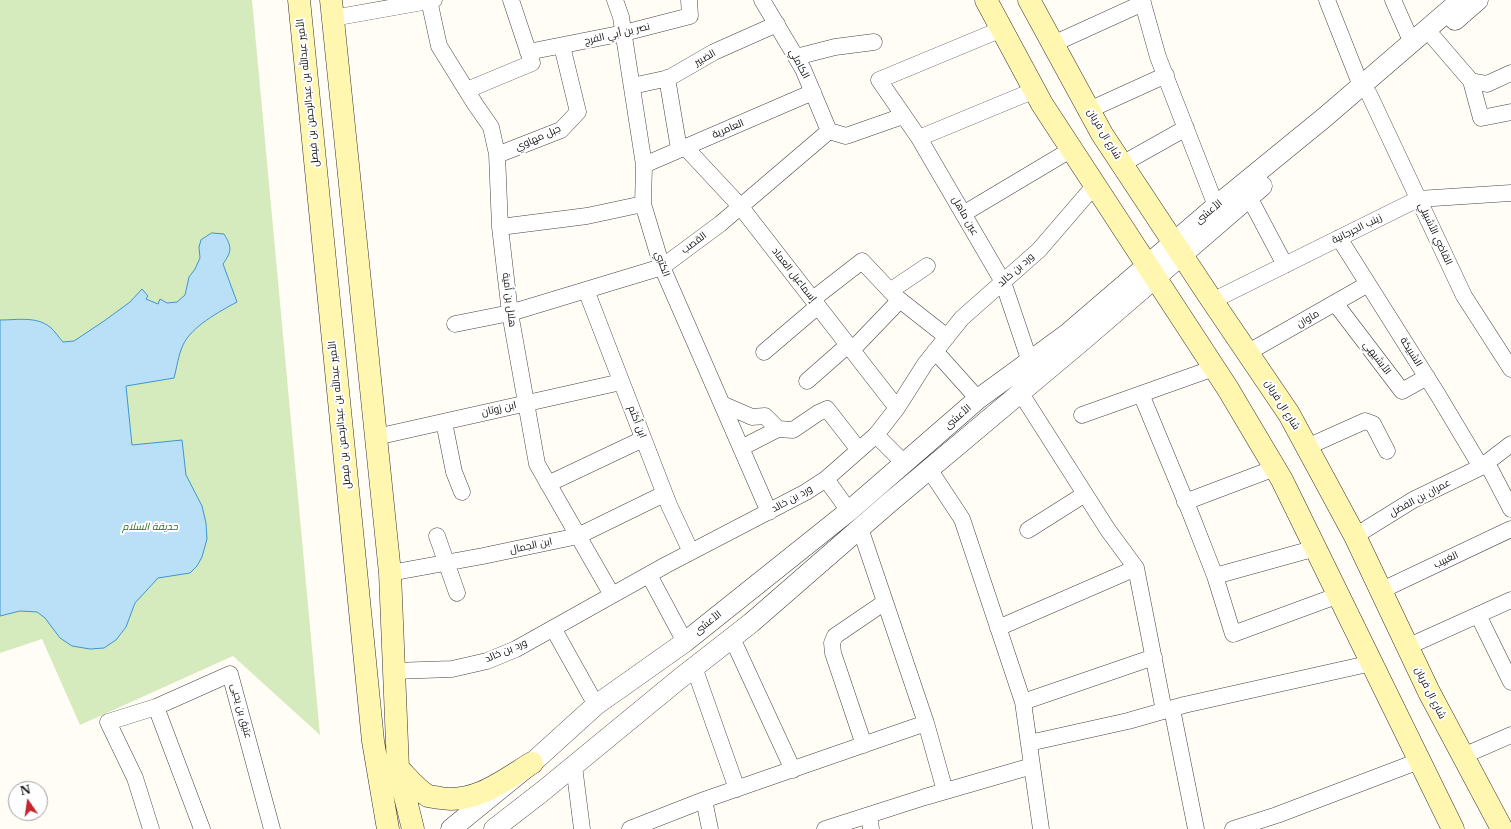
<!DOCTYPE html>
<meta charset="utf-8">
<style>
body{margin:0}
#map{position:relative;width:1511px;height:829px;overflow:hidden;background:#fffdf5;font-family:"Libre Baskerville",serif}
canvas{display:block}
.north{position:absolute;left:8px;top:781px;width:40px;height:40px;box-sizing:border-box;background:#fff;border:1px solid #a0a0a0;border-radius:50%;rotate:347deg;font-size:11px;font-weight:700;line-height:16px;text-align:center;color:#111}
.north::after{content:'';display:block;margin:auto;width:14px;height:18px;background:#c4262e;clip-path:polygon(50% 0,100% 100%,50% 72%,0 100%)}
</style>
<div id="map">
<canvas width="1511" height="829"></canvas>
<div class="north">N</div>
</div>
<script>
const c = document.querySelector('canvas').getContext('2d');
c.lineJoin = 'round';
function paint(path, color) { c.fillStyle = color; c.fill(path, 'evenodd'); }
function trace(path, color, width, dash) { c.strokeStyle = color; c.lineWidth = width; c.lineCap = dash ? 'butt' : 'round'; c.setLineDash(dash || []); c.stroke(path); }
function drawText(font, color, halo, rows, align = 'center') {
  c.font = font + ' "Libre Baskerville",Cairo,serif'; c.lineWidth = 4; c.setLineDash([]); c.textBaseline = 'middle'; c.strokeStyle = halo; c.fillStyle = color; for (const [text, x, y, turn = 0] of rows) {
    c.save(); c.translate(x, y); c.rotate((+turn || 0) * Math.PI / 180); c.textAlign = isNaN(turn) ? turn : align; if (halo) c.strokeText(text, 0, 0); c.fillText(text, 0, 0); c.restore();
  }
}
const green = new Path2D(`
 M0,0H252L320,735L233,656L80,725L42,639L0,653Z`);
const water = new Path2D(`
 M212,233L224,234C232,247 232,251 223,264L237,302C220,311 191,327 183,345C178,356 177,367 174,378L126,386L132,445L182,440L186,475L202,506L206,523L207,539L202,557L197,566L190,573L158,578L135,603L126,627L116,640L104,648L90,649L72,646L60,638L45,618L37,612L20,611L0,616V320C17,320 36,316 50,327C55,331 59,338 63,342L74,341L104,321L130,302L142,289L148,296L146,299L158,304L160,299L167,303L177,302L185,295L189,277L195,269L200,258L199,247L201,240Z`);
const minor = new Path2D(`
 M429,0L439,46L475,104L491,127L497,154L500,227L510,313L537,464L612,595
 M615,0L621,17L644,165L643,204L662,267L769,512
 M762,0L803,69L829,131
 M1142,0L1158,57L1216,206
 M1327,0L1361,86
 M1393,0L1412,43
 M333,18L434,0
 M1002,29L879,80L919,138L1003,282L1030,362
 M1434,38L1471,81L1487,84L1511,73
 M1053,44L1143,3
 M528,52L624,33L690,16L689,0
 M796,57L835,47L874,42
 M667,78L679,149
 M1471,81L1481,118L1511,112
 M632,86L669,78L714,52L777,24
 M467,90L532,63L511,0
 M1369,94L1464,296L1511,369
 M1089,110L1166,75
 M919,138L1035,90
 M685,147L740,206L897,408
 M497,155L561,130L578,112L562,46
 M1122,164L1186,128
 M644,165L813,92
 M1249,197L1285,265
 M963,214L1072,149
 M500,227L587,216L643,204
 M1339,238L1438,395L1481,467
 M586,290L669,505L691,552
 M890,291L927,266
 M813,299L862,261L896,297L947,337
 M1212,301L1418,199L1511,193
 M1335,303L1402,391L1427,377
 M455,324L510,313L662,267L720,224L829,131L846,136L903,116
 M852,350L900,300
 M935,351L978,399
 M764,352L818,306
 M1247,353L1368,284
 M807,381L848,345
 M1020,392L1108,530L1136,568L1164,711
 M1141,394L1190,512L1215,576L1233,634L1339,595
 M722,404L752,417L765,416L778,429
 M1082,415L1214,368
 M444,422L454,472L462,492
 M876,435L904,463
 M376,437L621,382
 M1307,447L1365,421L1373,424L1387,451
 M741,448L778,429L793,430L818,413L827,409L859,450
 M1487,463L1511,509
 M929,469L962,519L1023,702L1041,829
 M826,479L849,511
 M548,484L643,439
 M1185,502L1275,468
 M860,528L926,723L945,791
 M1028,530L1085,494
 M437,536L457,593
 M1355,536L1413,500L1481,467L1511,444
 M390,573L483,556L578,536L664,494
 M649,575L685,642
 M1215,576L1316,548
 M1380,591L1511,529
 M1478,615L1511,682
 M553,628L596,705
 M998,628L1136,568
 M732,638L793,770
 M1407,647L1511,600
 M694,667L737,789
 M393,671L452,669L487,661L516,649L666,565L806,492L826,479L876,435L897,408L925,364L962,318L1039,250L1095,185
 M1023,702L1154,657
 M156,707L202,829
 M1172,709L1196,829
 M1029,743L1128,721L1184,705L1372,663
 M864,745L833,653L832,643L835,636L885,602
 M1463,756L1511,735
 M574,766L582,829
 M704,800L710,829
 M869,815L871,829
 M151,829L135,778L108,722L156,707L230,674L272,829
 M630,829L704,800L926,723
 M825,829L925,797L1032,766
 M1233,829L1277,815L1419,761`);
const tertiary = new Path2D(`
 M1455,20L1478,0
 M451,829L532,763L596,705L685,642L849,511L978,399L1067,334L1216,206L1325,117L1461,0
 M494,829L543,791L678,680L751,623L889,503L1082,341L1262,186`);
const secondary = new Path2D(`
 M299,0L373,741L388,829
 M331,0L390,573L398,768L413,829
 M986,0L1042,104L1228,389L1282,480L1453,829
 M1029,0L1102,134L1209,296L1289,414L1355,536L1429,692L1502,829
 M398,768C407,777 417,790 428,796C431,797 436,797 440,798C475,804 504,780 532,763`);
const streetNames = [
 ["نصر بن أبي الفرج",617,34,-13],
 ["الضبير",705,58,-29],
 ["الكاملي",799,64,62],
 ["الأمير عبدالله بن عبدالرحمن بن فيصل",308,93,-96],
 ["العامرية",728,129,-23],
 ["شارع ال فريان",1104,134,59],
 ["جبل مهاوي",538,138,-24],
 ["الأعشى",1209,212,-40],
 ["عين ماهل",965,216,60],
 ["زينب الجرجانية",1357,229,-26],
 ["القاضي الأشبيلي",1435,234,65],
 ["القصب",694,243,-37],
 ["الكتبي",662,264,70],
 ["ورد بن خالد",1016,270,-42],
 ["إسماعيل العماد",794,275,52],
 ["هلال بن أمية",509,300,83],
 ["ماوان",1308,319,-30],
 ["الشبيكة",1411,352,58],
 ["الأبشيهي",1377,358,53],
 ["شارع ال فريان",1282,405,58],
 ["ابن زوتان",499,409,-13],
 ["الأمير عبدالله بن عبدالرحمن بن فيصل",340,415,-96],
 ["الأعشى",958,417,-41],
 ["ابن أكثم",637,422,69],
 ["عمران بن الفضل",1420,498,-28],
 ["ورد بن خالد",792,499,-29],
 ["ابن الجمال",531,546,-12],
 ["الغبيب",1446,560,-25],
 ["الأعشى",708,623,-39],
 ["ورد بن خالد",506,651,-23],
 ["شارع ال فريان",1430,693,63],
 ["عتيق بن يحيى",241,711,75]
];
const parkNames = [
 ["حديقة السلام",150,527]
];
paint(green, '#d5ebbd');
paint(water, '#b9e0f7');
trace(water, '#3f96cf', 1);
trace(minor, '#444', 17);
trace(tertiary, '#444', 21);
trace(secondary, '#333', 23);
trace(minor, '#fff', 16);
trace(tertiary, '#fff', 20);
trace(secondary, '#fff6b0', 22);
drawText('10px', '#111', '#fff', streetNames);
drawText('italic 10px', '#2f6b1f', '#fff', parkNames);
</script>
